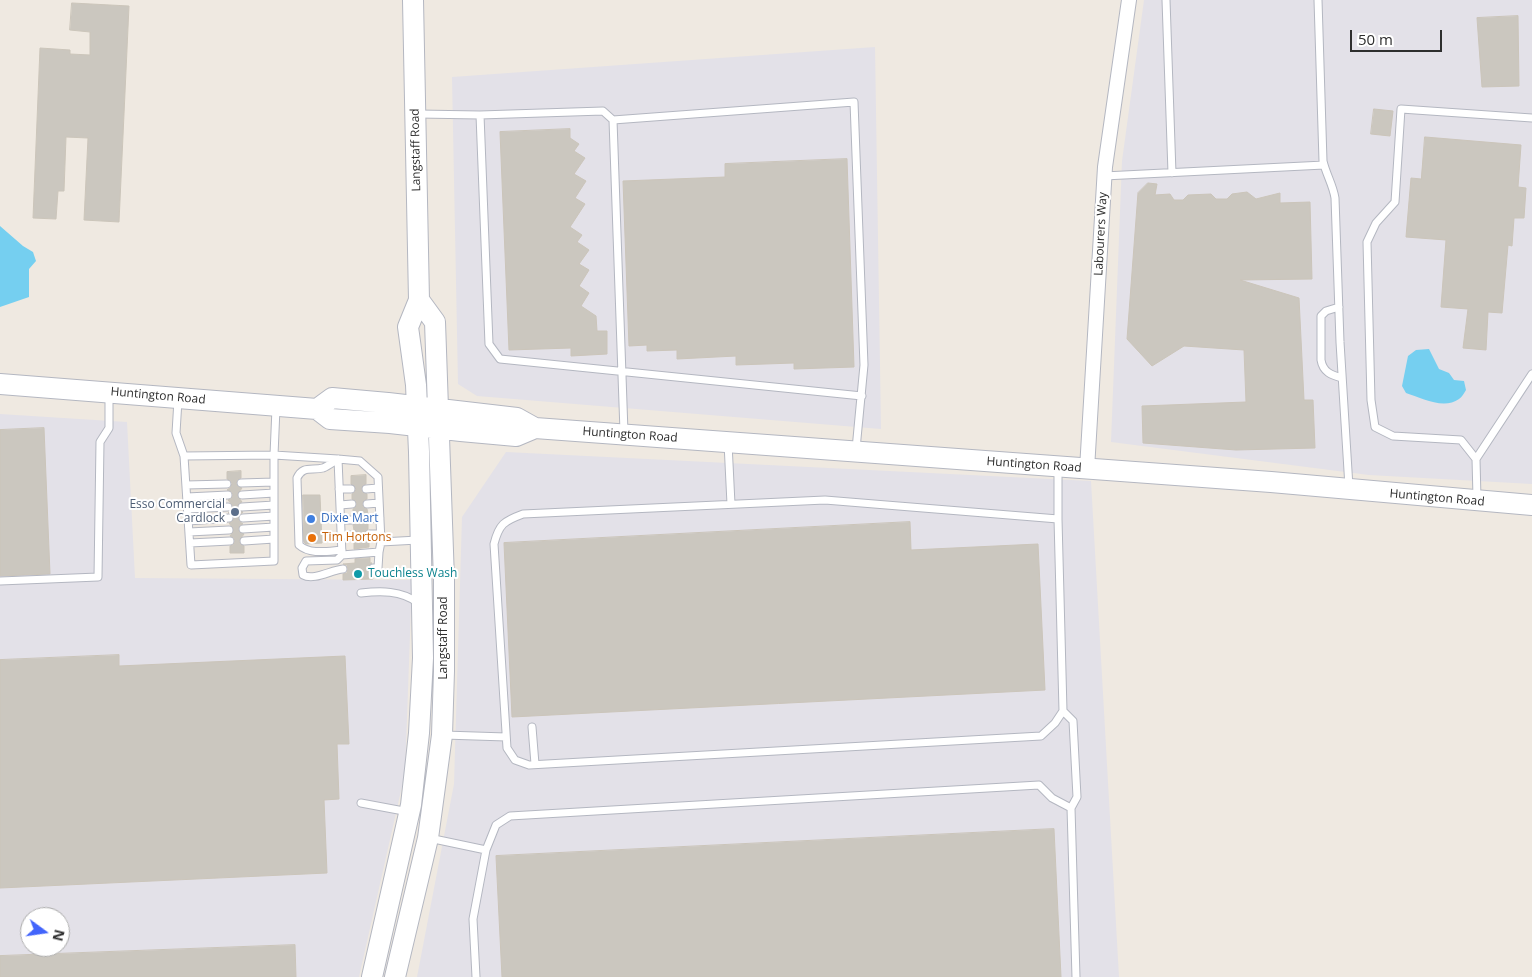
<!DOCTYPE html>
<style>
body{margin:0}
#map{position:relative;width:1532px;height:977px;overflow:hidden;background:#efe9e1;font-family:"Open Sans",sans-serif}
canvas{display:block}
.north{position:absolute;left:20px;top:907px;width:50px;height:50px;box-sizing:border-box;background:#fff;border:1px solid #ababab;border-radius:50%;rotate:104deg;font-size:14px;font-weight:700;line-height:20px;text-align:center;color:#2e2e2e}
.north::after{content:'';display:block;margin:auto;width:18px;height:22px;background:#4264fb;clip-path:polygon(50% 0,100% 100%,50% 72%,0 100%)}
.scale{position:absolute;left:1350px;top:30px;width:92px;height:22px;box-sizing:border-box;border:2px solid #2e2e2e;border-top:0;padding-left:6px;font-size:15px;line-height:18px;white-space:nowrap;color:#2e2e2e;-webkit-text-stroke:4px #fff;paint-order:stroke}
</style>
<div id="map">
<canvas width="1532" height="977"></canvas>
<div class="north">N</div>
<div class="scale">50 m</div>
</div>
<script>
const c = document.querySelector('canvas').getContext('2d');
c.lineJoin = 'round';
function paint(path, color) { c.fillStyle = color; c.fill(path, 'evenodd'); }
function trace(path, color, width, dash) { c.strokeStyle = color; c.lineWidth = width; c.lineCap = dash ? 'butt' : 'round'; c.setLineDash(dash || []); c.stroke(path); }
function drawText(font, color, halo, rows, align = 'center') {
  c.font = font + ' "Open Sans",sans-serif'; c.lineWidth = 4; c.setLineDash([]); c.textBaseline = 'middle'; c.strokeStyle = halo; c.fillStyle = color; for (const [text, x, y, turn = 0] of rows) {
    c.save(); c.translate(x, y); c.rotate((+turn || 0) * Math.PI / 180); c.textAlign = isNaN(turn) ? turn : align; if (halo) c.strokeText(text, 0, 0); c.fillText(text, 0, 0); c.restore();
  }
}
const industrial = new Path2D(`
 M1144,0H1532V484L1369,475L1111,442L1122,161Z
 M875,47L881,429L477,396L458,384L452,77Z
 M0,414L127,422L135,578L412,580L405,773L359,977H0ZM30,917H60V947H30Z
 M506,452L1091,481L1119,977H417L454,784L462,517Z`);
const water = new Path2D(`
 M0,226L23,246L33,252L36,261L29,269V297L0,307Z
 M1429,349L1439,369L1449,373L1454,380L1464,381L1466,390C1464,393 1462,397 1459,399C1444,410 1421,398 1406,393L1402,386L1408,356L1416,350Z`);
const building = new Path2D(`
 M72,3L129,6L119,222L84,220L88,138L66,137L64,191H58L56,219L33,218L40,48L70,50V54L90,55V32L70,30Z
 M1518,16L1519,86L1482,87L1477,18Z
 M1374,109L1393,111L1390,136L1371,134Z
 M570,129V138L579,144L574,151L585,158L574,174L586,181L575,198L585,204L570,227L582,235L577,242L589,250L579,264L589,270L579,286L589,293L581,306L596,316L597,331H607V354L571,356V348L509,350L500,132Z
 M1425,137L1521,145L1518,187L1526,188L1524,218H1514L1512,246L1508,245L1502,313L1488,312L1486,350L1463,348L1468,309L1441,307L1446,240L1406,237L1411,178L1421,179Z
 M847,159L854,367L794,369V363L736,365V356L677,359V350L647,351V345L629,346L623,181L725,177V164Z
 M1148,183L1157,184L1155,195L1170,194L1174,200H1183L1188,195L1211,194L1216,199H1227L1232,194L1247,192L1256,199L1280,193V203L1310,202L1312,279L1240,280L1299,298L1304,400H1313L1315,448L1236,450L1143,443L1142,406L1246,402L1244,350L1184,346L1152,366L1127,339L1138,193Z
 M44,428L50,574L0,576V430Z
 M241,471V478L237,480L236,484L238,487L242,488L237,495L242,502L239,503L237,507L238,510L243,512L238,518L239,521L243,524L240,525L238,529L239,532L244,534L239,541L240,544L244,546V553H230V546L233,545L235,541L234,538L230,536L234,530L229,523L232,522L234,518L233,515L228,513L232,510L233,506L228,500L231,499L233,495L232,492L227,490L231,487L232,483L230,480L227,479V472Z
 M366,475V484L363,485L361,489L362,492L367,494V499L364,500L362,504L363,507L367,509L368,514L365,515L363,519L364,522L368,524V529L365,531L364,534L369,539V547L354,549V540L358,538L359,535L357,531L354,530L353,525L357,523L358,520L356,516L353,515V509L355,508L357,504L356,501L352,499V494L355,492L356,489L351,484V476Z
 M303,495H320L322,543L306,544L304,542Z
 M910,522L911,550L1038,544L1045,690L512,717L504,543Z
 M370,558V563H372L369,565L368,568L370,572L373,573V579L343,580V574L347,573L348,569L347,565L343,564L355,563V559Z
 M119,655V666L345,656L349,744H337L339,799L324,800L327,873L0,888V660Z
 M1054,829L1061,977H502L496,856Z
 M295,945L296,977H0V956Z`);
const lane = new Path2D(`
 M1166,0L1172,173
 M1318,0L1323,161C1326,174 1333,185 1335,198L1340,342L1349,487
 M418,114L480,115L603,111L613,120L624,432
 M480,115L489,344L500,359L862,396
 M613,120L854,102L864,365L856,449
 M1104,176L1324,165
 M1339,307L1326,311L1321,316V360C1323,372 1331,375 1342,378
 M178,400L176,433L184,456
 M276,408L274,455V561L191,565L184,456L274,455L338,459
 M728,443L731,504
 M338,459C333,462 328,466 323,468C312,471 303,465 297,478L299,545C310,555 328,551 342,550
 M1476,459L1532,374
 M1058,469V519L1063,711L1073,721L1077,797L1071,808L1076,977
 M241,483L274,482
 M186,485L227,484
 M339,489H351
 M366,489L378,488
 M242,495L274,493
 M187,497L228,495
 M1477,498L1476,459L1461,440L1393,436L1375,427L1371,400L1367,242L1376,223L1395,202L1401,109L1532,118
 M367,504L379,503
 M340,505L352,504
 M242,507L274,505
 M188,509L228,507
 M243,518L274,516
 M368,519L380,518
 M1058,519L825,500L523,514C504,521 499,524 494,544L507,748L515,760L529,765L1041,736L1055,723L1063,711
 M341,520H353
 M188,521L229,518
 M243,529L274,527
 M189,532L229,530
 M369,534H380
 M342,535H354
 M244,541L274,539
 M381,542L379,552L342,555L338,459L360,461L378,477L381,542L418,540
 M190,543L230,541
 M342,555L337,560L306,561L302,568L303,575C314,581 331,570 343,569
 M373,568H378L379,552
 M0,581L98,577L100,442L109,428V395
 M361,593C380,591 401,590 418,603
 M532,727L535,764
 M444,735L506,737
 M361,803L409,812
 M429,838L486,850L473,919L476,977
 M486,850L496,825L510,816L1039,785L1052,798L1071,808`);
const street = new Path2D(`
 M1087,469L1105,167L1129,0`);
const secondary = new Path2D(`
 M0,384L317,409L330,419L390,423L461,431L516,436L535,428
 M317,409L332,398L388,403L517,418L535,428L1271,482L1532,505
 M372,977L411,805L419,733L423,658L419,452L416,385L408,327L419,300L413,0
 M395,977L428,838L442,735L444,671V580L435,322L419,300`);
const markers = [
 [235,512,5,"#5c6f8a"],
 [311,519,5,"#3f7fe0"],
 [312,538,5,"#e8710a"],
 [358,574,5,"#0f9aa8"]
];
const streetNames = [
 ["Langstaff Road",416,150,-91],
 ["Labourers Way",1101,234,-87],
 ["Huntington Road",158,396,5],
 ["Huntington Road",630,435,4],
 ["Huntington Road",1034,465,4],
 ["Huntington Road",1437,498,5],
 ["Langstaff Road",444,638,-90]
];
const serviceNames = [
 ["Esso Commercial",225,505],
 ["Cardlock",225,519]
];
const shopNames = [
 ["Dixie Mart",321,519]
];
const foodNames = [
 ["Tim Hortons",322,538]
];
const cultureNames = [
 ["Touchless Wash",368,574]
];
paint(industrial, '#e3e1e8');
paint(water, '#75cff0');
paint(building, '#cbc7bf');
trace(building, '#cbc5ba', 1);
trace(lane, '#b4b7c1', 9);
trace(street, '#b4b7c1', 16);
trace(secondary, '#b4b7c1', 22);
trace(lane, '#fff', 7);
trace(street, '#fff', 14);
trace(secondary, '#fff', 20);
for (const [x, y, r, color] of markers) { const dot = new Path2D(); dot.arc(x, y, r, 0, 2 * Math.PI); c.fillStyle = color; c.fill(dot); trace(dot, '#fff', 2); }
drawText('12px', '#2e2e2e', '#fff', streetNames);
drawText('12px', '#4e5e75', '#fff', serviceNames, 'right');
drawText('12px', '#366cbe', '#fff', shopNames, 'left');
drawText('12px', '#c56008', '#fff', foodNames, 'left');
drawText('12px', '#0d838f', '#fff', cultureNames, 'left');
</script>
